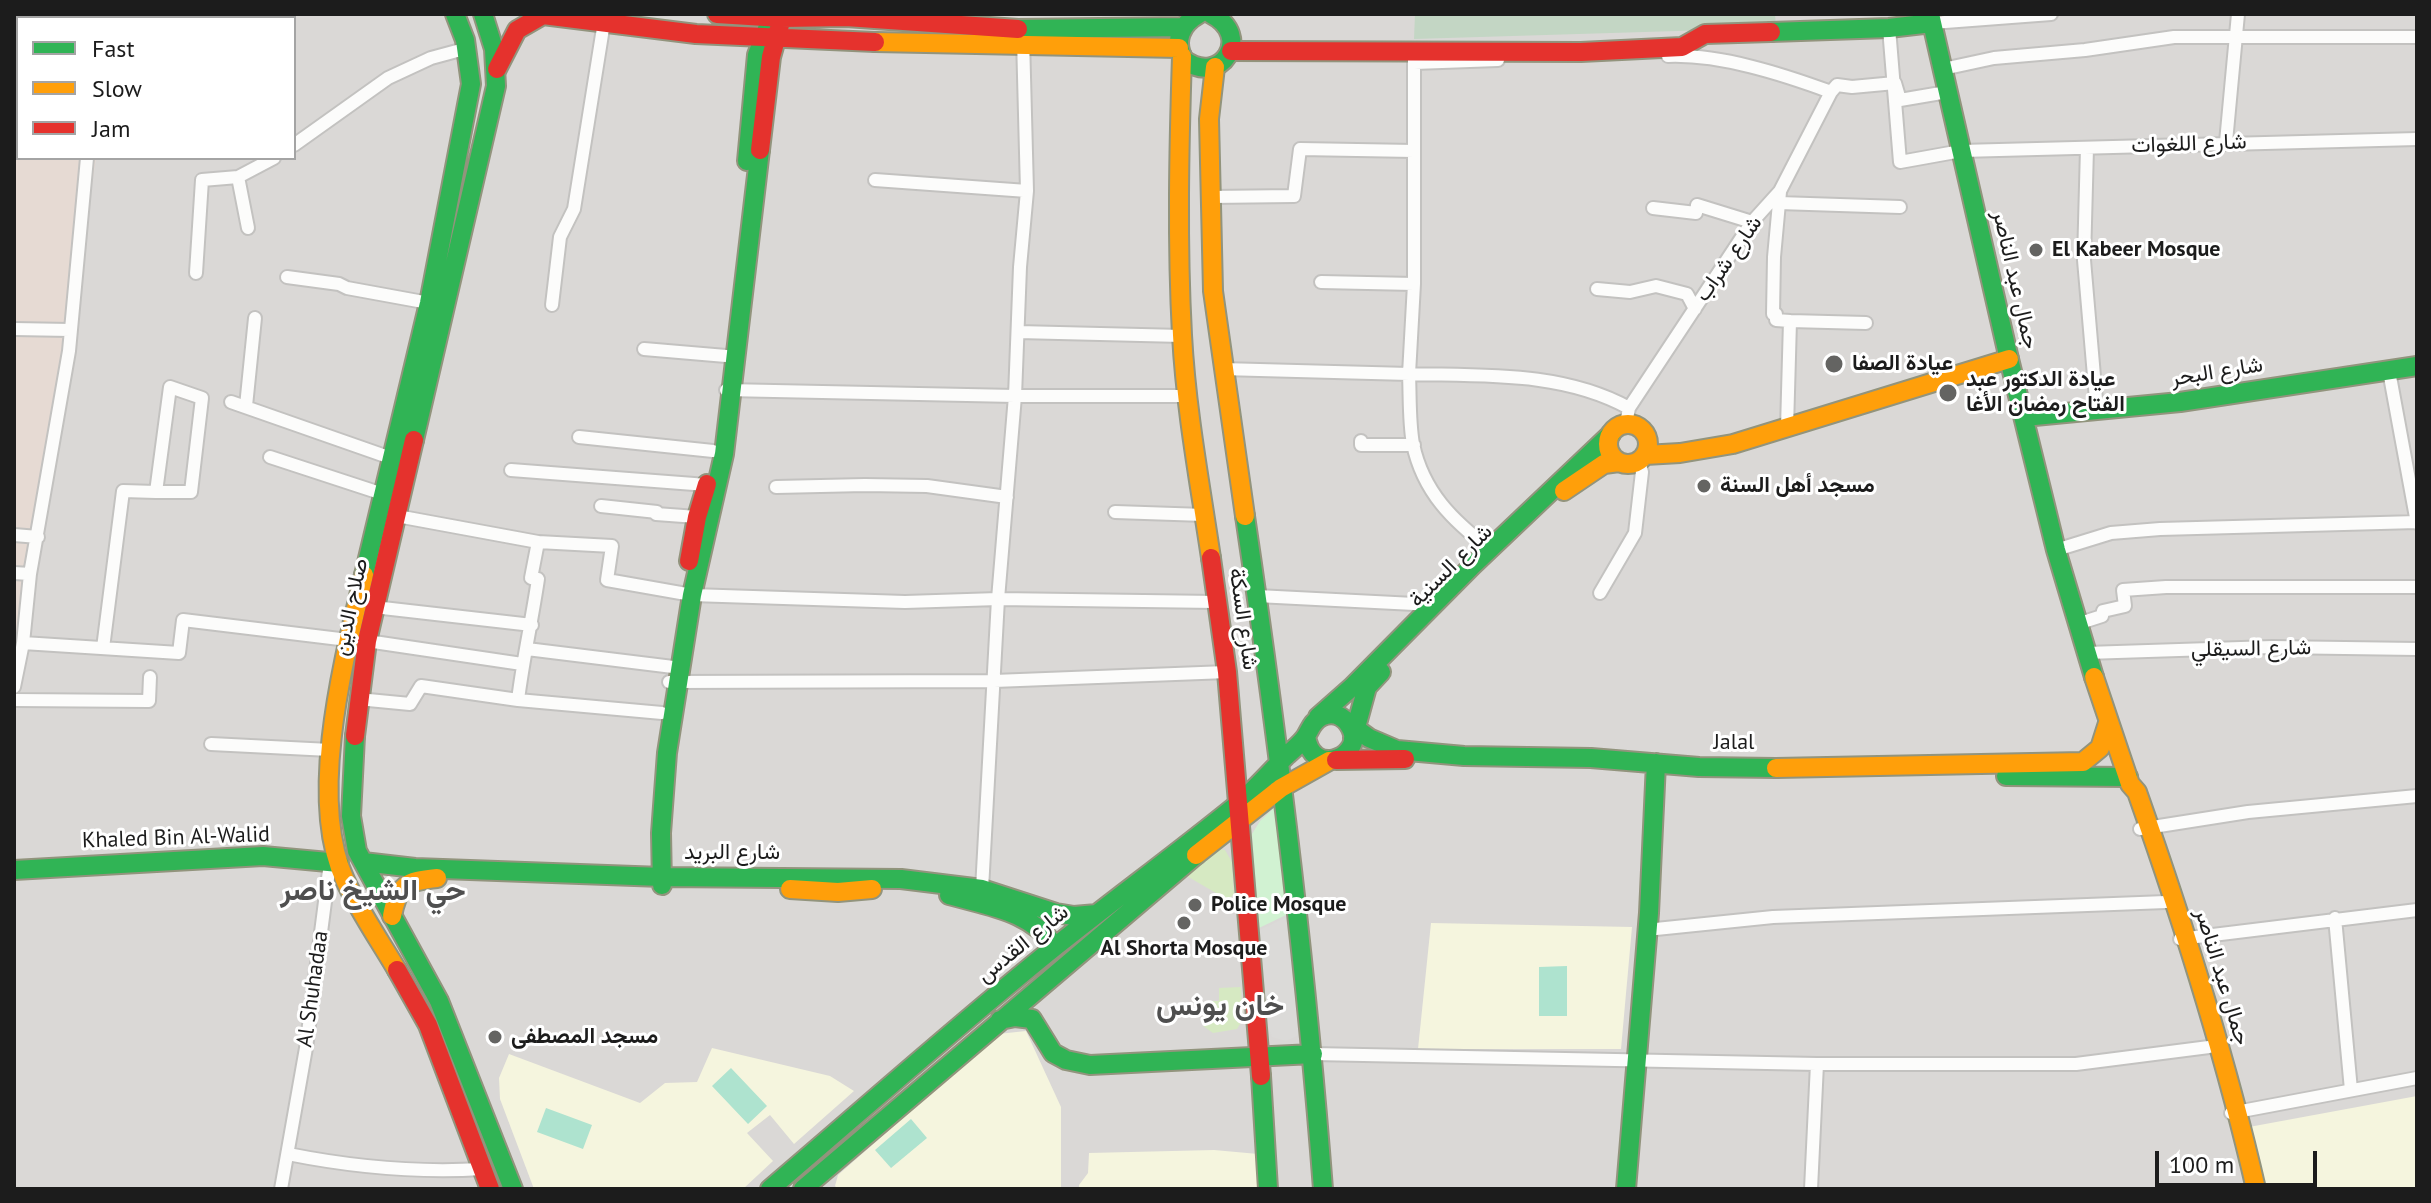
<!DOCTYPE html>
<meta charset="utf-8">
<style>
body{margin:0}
#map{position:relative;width:2431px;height:1203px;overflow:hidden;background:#ebe9e4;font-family:"PT Sans",sans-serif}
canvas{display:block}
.frame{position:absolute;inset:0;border:16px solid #1c1c1c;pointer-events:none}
.legend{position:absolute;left:16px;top:16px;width:280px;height:144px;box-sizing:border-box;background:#fff;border:2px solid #a4a4a4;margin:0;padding:10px 14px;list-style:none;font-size:24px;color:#1c1c1c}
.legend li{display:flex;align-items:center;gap:16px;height:40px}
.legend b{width:40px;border:2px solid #a4a4a4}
.scale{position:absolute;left:2155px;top:1151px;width:162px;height:36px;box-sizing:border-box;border:4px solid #1c1c1c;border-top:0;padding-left:10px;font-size:24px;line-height:28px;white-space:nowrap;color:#1c1c1c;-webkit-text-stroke:6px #fff;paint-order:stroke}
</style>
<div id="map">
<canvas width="2431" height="1203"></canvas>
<div class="frame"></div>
<ul class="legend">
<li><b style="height:10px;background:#30b455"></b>Fast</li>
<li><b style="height:10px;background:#ff9f0a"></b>Slow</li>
<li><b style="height:10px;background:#e5322d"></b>Jam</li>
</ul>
<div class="scale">100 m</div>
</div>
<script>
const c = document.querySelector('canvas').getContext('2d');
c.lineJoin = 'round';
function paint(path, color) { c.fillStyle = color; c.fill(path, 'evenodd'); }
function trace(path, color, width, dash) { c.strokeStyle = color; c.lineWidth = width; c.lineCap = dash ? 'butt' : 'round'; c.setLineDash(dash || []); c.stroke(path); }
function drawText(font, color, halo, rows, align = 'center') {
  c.font = font + ' "PT Sans",Vazirmatn,sans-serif'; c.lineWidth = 6; c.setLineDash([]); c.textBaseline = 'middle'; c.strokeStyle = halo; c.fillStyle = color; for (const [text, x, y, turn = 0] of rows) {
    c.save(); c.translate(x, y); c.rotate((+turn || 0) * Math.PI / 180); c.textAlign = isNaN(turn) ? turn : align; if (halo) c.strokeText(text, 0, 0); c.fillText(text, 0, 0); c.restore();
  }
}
const residential = new Path2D(`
 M14,14H2417V1189H14ZM18,18H294V158H18Z`);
const education = new Path2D(`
 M1431,923L1632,927L1621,1049H1418Z
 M1026,1031L1061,1107V1189H838L835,1186L838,1175L998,1034Z
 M712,1048L830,1076L854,1091L794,1144L770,1115L747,1133L773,1161L743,1189H534L500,1099L499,1078L509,1054L640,1103L665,1083L697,1082Z
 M2417,1096V1189H2264L2249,1127Z
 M1214,1150L1258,1154L1262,1189H1079V1185L1088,1173L1089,1153Z`);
const military = new Path2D(`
 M14,14H118L117,18H18V158H96L14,715Z`);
const grass = new Path2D(`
 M1218,849L1225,850L1232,862L1234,894L1228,900L1185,875Z
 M1241,987L1243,1019L1237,1029L1213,1033L1203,1026V1005H1207L1208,1001H1219V988Z`);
const cemetery = new Path2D(`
 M1415,14H1775L1776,28L1414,39Z`);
const park = new Path2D(`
 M1274,808L1276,809L1288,914L1259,928L1252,834L1260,821Z`);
const pitch = new Path2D(`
 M1567,966V1016H1539V967Z
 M731,1068L767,1106L748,1124L712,1086Z
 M546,1108L592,1125L583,1149L537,1132Z
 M911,1119L927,1138L891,1168L875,1150Z`);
const parking = new Path2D(`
 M1289,916L1301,1028L1297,1036L1286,1041L1272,1037L1266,1024L1260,930Z`);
const street = new Path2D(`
 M113,18V14
 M1932,23L2051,14
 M1889,28L1900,162L1961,151L2417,139
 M14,35H18
 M1668,56C1720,54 1782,74 1831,92L1837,85L1852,87L1895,83L1900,100L1947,92
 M1414,63L1498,60
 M1943,69L1994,58L2085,50L2174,37H2417
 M2226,142L2238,14
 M294,145L388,78L431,58L468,48
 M2087,148L2084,260L2097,411
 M238,177L248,228
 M875,180L1027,191
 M1780,192L1774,257L1773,314H1776V320L1790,321
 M1210,197L1294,196L1300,149L1414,151
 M1779,203L1900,207
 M1653,208L1696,213L1697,205L1752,222
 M196,273L202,180L238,177L274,158
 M287,277L339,284L347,288L429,303
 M1321,282L1414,284
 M1597,289L1630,292L1656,286L1687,294L1695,309
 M552,305L560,237L574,209L604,22
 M14,329L70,330
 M1018,332L1182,336
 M644,349L726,356
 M1222,369L1409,374L1414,284V56
 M2389,371L2417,523
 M726,390L1015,396H1187
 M231,402L391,458
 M246,406L255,318
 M1626,424L1629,408L1752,222L1780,191L1831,92
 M1787,428L1790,321L1866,323
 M579,437L713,451
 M1361,441V445H1414
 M270,457L383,494
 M511,470L707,485
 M776,487L865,485L927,486L1007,497
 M601,506L657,512L656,514L697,517
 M1115,512L1204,515
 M397,516L538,542L612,546L607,580L692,595L905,602L998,599L1216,602
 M14,535L38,537
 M1490,549C1453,521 1423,492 1413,444C1409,422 1410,397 1409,374C1483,376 1562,371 1629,408
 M2056,550L2111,533L2160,529L2417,522
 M14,573L30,574
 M1600,593L1635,533L1642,472L1639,461
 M1257,596L1434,605
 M374,607L532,625
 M2077,624L2102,616L2103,611L2125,606L2123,590L2166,587H2417
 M367,641L522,664
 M23,643L179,653L183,620L348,640
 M103,648L123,491L156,492L170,387L202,398L191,492H156
 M527,649L673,667
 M2086,653L2272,647L2417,649
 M669,682L994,681L1227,672
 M14,687L23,643L30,574L69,351L87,158
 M358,699L410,704L421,686L518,700L662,713
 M14,700L149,701L150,677
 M518,700C523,659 532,620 538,579L531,578L538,542
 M211,744L330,750
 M2140,829L2248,812L2417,796
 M982,889L998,599L1015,396L1020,267L1027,191L1023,38
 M2335,918L2351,1090
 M1656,929L1773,917L2166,902
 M2180,939L2417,910
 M1313,1054L1817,1064H2076L2209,1047
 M2231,1113L2417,1078
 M288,1154C353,1167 416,1173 482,1169
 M281,1189L306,1048L330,863
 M1811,1189L1817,1064`);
const fast = new Path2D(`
 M1199,14C1181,24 1173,41 1184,60C1221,87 1254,36 1211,14
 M1930,14L2009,359L2056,550L2094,677
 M1018,29L1182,27
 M1771,32L1889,28L1932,23
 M747,161L757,55L767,29
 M2024,417L2180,402L2417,366
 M414,440L496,86L494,49L483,14
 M1245,516C1278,739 1306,964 1323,1189
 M364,575L429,303L471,84L465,40L455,14
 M1318,717L1352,687L1473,565L1611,434
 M1347,722L1369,738L1397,750L1464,756L1591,758L1699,767L1776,768
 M355,736L351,816L357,851L439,1001L513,1189
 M1353,738L1367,687L1381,672
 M2006,776L2128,777
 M363,862L415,868L662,877L901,879L982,889L1056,913L1074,916L1097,914
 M14,870L263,856L339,863
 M662,885L661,833L667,753L692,595L724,454L760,150
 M949,895C987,906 1032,911 1055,947
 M1000,1020L1015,1017L1032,1019L1053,1053L1066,1060L1090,1065L1313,1054
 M1261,1076L1268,1189
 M770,1189C865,1108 959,1024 1056,946C1115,899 1175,855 1233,808C1252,793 1268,774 1285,757C1292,750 1301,744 1306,736C1311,728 1312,722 1321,717C1335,709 1349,719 1353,734C1358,758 1312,777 1306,736
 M803,1189L1196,855
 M1626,1189L1649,913L1656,763`);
const slow = new Path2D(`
 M875,42L1179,48
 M1182,56C1179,149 1177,242 1182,335C1186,410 1200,484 1211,558
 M1215,67L1209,119L1213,291L1245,516
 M1608 444a20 20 0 1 1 40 0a20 20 0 1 1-40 0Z
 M1645,455L1680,453L1733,444L2009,359
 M1564,491L1604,464L1619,462
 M364,575C344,659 307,799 345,880C359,911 380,941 397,970
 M2094,677L2130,784L2137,792C2183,922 2225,1054 2256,1189
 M1776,768L2083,762L2100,748L2108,723
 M1196,855L1281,788L1329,761
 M790,889L838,892L872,889
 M392,916C398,885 406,881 437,878`);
const jam = new Path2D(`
 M717,14L781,18L846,17L1018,29
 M1231,51L1581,52L1682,47L1705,34L1771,32
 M497,69L517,30L543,15L696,34L875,42
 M760,150L771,57L783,14
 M1211,558L1227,672L1261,1076
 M689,561L697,517L707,484
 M355,736L367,641L414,440
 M1336,760L1405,759
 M397,970L428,1025L490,1189`);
const markers = [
 [2036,250,8,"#646462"],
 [1834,364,10,"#646462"],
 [1948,393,10,"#646462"],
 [1704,486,8,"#646462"],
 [1195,905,8,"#646462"],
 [1184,923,8,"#646462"],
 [495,1037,8,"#646462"]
];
const streetNames = [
 ["شارع اللغوات",2189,144,-2],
 ["شارع شراب",1729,259,-55],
 ["جمال عبد الناصر",2015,280,77],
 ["شارع البحر",2217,372,-9],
 ["شارع السنية",1451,566,-45],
 ["صلاح الدين",351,607,-78],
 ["شارع السكة",1243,619,82],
 ["شارع السيقلي",2251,649,-1],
 ["Jalal",1734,743],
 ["Khaled Bin Al-Walid",176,838,-2],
 ["شارع البريد",732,853],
 ["شارع القدس",1023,944,-39],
 ["جمال عبد الناصر",2222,977,73],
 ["Al Shuhadaa",313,989,-82]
];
const poiNames = [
 ["El Kabeer Mosque",2052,250],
 ["عيادة الصفا",1852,364],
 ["عيادة الدكتور عبد",1966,380],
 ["الفتاح رمضان الأغا",1966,405],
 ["مسجد أهل السنة",1720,486],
 ["Police Mosque",1211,905],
 ["Al Shorta Mosque",1184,949,"center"],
 ["مسجد المصطفى",511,1037]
];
const districtNames = [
 ["حي الشيخ ناصر",373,891],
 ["خان يونس",1220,1006]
];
paint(residential, '#dad8d6');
paint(education, '#f5f5de');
paint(military, '#e6dad3');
paint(grass, '#d6e9c2');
paint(cemetery, '#c3d6c4');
paint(park, '#d1f2d2');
paint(pitch, '#aee3cf');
paint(parking, '#dbdad8');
trace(street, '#c3c2c0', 16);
trace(fast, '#92947d', 22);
trace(slow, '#92947d', 22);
trace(jam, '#92947d', 22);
trace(street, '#fcfcfb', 12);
trace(fast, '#30b455', 18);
trace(slow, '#ff9f0a', 18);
trace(jam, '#e5322d', 18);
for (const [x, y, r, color] of markers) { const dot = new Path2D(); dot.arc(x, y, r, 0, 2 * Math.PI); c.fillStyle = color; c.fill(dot); trace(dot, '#fff', 3); }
drawText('22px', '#1c1c1c', '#fff', streetNames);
drawText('bold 22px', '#1c1c1c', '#fff', poiNames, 'left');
drawText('bold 30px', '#4f4f4f', '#fff', districtNames);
</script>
